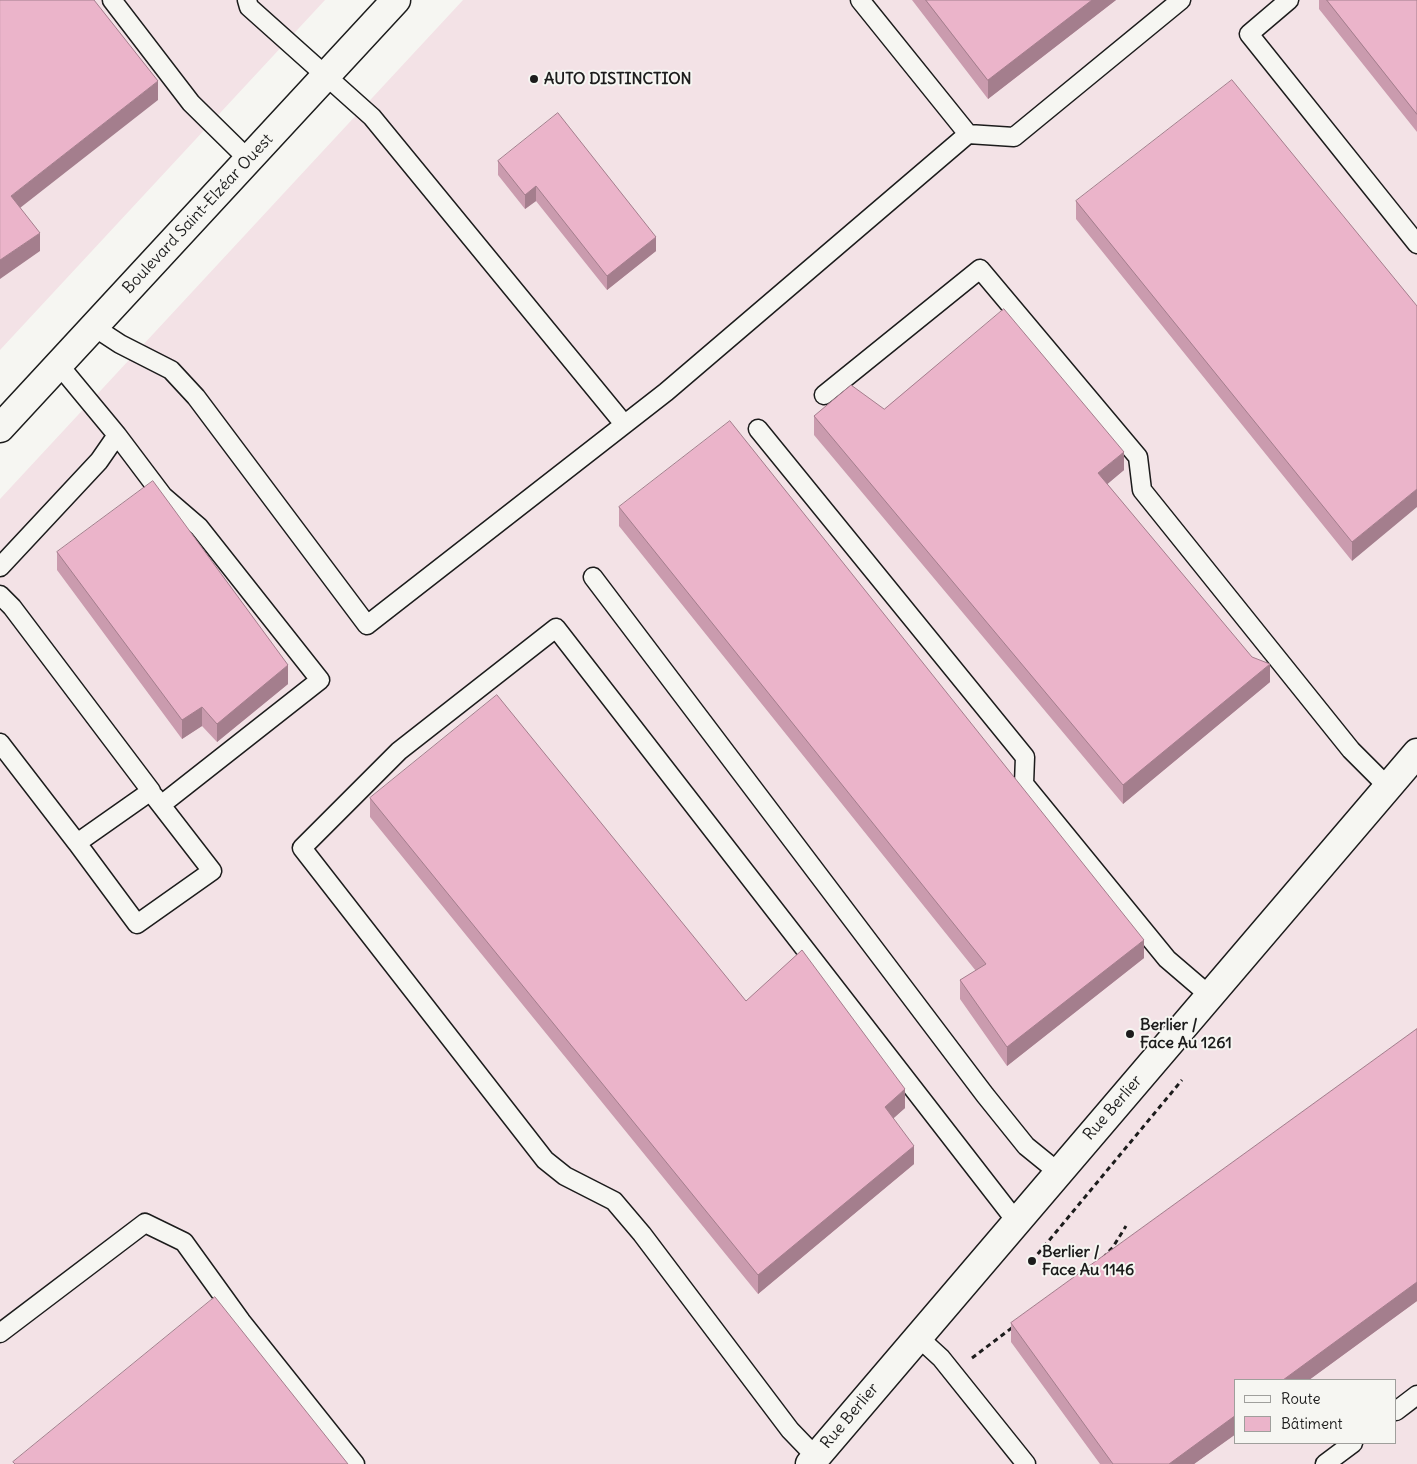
<!DOCTYPE html>
<meta charset="utf-8">
<style>
body{margin:0}
#map{position:relative;width:1417px;height:1464px;overflow:hidden;background:#f6f6f2;font-family:Delius,sans-serif}
canvas{display:block}
.legend{position:absolute;left:1234px;top:1379px;width:162px;height:65px;box-sizing:border-box;background:#f6f6f2;border:1px solid #9f9f9c;margin:0;padding:6px 9px;list-style:none;font-size:15px;color:#1c1c1c}
.legend li{display:flex;align-items:center;gap:10px;height:25px}
.legend b{width:25px;border:1px solid #9f9f9c}
</style>
<div id="map">
<canvas width="1417" height="1464"></canvas>
<ul class="legend">
<li><b style="height:6px;background:#f6f6f2"></b>Route</li>
<li><b style="height:14px;background:#ebb4ca"></b>Bâtiment</li>
</ul>
</div>
<script>
const c = document.querySelector('canvas').getContext('2d');
c.lineJoin = 'round';
function paint(path, color) { c.fillStyle = color; c.fill(path, 'evenodd'); }
function trace(path, color, width, dash) { c.strokeStyle = color; c.lineWidth = width; c.lineCap = dash ? 'butt' : 'round'; c.setLineDash(dash || []); c.stroke(path); }
function drawText(font, color, halo, rows, align = 'center') {
  c.font = font + ' Delius,sans-serif'; c.lineWidth = 4; c.setLineDash([]); c.textBaseline = 'middle'; c.strokeStyle = halo; c.fillStyle = color; for (const [text, x, y, turn = 0] of rows) {
    c.save(); c.translate(x, y); c.rotate((+turn || 0) * Math.PI / 180); c.textAlign = isNaN(turn) ? turn : align; if (halo) c.strokeText(text, 0, 0); c.fillText(text, 0, 0); c.restore();
  }
}
const built = new Path2D(`
 M0,0H325L0,350Z
 M463,0H1417V1464H0V499ZM1236,1380H1396V1443H1236Z`);
const path = new Path2D(`
 M1103,1258L1113,1247L1126,1226
 M1032,1261L1182,1080
 M972,1358L1013,1327`);
const lane = new Path2D(`
 M112,0L191,103L249,160
 M247,0L249,7L372,117L624,424
 M860,0L968,134L1014,137L1181,0
 M1289,0L1249,34L1417,244
 M94,327L120,344L171,370L196,397L367,625L666,392L968,134
 M824,395L980,269L1138,457L1142,490L1351,750L1388,787
 M758,429L1025,757L1024,784L1167,959L1209,995
 M117,435L163,496L199,527L320,680L161,805
 M0,567L99,461L117,435L59,365
 M593,577L985,1095L1026,1146L1058,1172
 M0,595L12,607L151,791L77,843L0,743
 M77,843L137,924L212,871L154,796
 M0,1333L145,1223L184,1242L241,1321L355,1464
 M917,1336L941,1358L1026,1464
 M1396,1411L1417,1395
 M816,1457L790,1430L642,1234L614,1201L565,1176L545,1160L302,848L399,751L556,628L1016,1221
 M1325,1464L1353,1443`);
const street = new Path2D(`
 M810,1464L1417,753`);
const secondary = new Path2D(`
 M0,428L396,0`);
const wall = new Path2D(`
 M912,0H1116L988,99Z
 M1319,0H1417V132L1319,9Z
 M498,161L656,251L607,290L536,201L525,209L498,175Z
 M1076,201L1417,306L1352,561L1076,219Z
 M884,409L1124,470L1107,484L1270,682L1123,804L814,435V416Z
 M619,507L1144,958L1007,1066L960,999V980L976,971L619,526Z
 M57,552L288,684L217,742L202,726L182,739L57,570Z
 M370,798L746,1001L905,1108L893,1118L914,1164L758,1294L370,817Z
 M1417,1029V1301L1194,1464H1100L1011,1342V1323Z`);
const shadedWall = new Path2D(`
 M1092,0H1116L988,99V80Z
 M158,81V100L11,215V196Z
 M536,186V201L525,209V195Z
 M40,233V251L0,279V260Z
 M656,237V251L607,290V276Z
 M1124,452V470L1098,492V473Z
 M1417,489V507L1352,561V542Z
 M1270,664V682L1123,804V785Z
 M288,665V684L217,742V724Z
 M202,707V726L182,739V720Z
 M1144,940V958L1007,1066V1047Z
 M905,1089V1108L885,1126V1107Z
 M914,1146V1164L758,1294V1275Z
 M1417,1282V1301L1309,1380H1283Z
 M1236,1415V1434L1194,1464H1169Z`);
const building = new Path2D(`
 M0,0H94L158,81L11,196L40,233L0,260Z
 M926,0H1092L988,80Z
 M1327,0H1417V114Z
 M1232,80L1417,306V489L1352,542L1076,201Z
 M558,113L656,237L607,276L536,186L525,195L498,161Z
 M1004,309L1124,452L1098,473L1252,657L1270,664L1123,785L814,416L851,385L884,409Z
 M730,421L1144,940L1007,1047L960,980L986,964L619,507Z
 M153,481L288,665L217,724L202,707L182,720L57,552Z
 M497,695L746,1001L802,950L905,1089L885,1107L914,1146L758,1275L370,798Z
 M1417,1029V1282L1283,1380H1236V1415L1169,1464H1113L1011,1323Z
 M215,1297L348,1464H15L13,1462Z`);
const markers = [
 [534,79,5,"#1c1c1c"],
 [1130,1034,5,"#1c1c1c"],
 [1032,1261,5,"#1c1c1c"]
];
const poiNames = [
 ["AUTO DISTINCTION",544,79],
 ["Berlier /",1140,1025],
 ["Face Au 1261",1140,1043],
 ["Berlier /",1042,1252],
 ["Face Au 1146",1042,1270]
];
const streetNames = [
 ["Boulevard Saint-Elzéar Ouest",198,214,-47],
 ["Rue Berlier",1113,1108,-49],
 ["Rue Berlier",850,1416,-50]
];
paint(built, '#f3e2e6');
trace(lane, '#1c1c1c', 21);
trace(street, '#1c1c1c', 31);
trace(secondary, '#1c1c1c', 31);
trace(path, '#1c1c1c', 3, [5, 4]);
trace(lane, '#f6f6f2', 18);
trace(street, '#f6f6f2', 28);
trace(secondary, '#f6f6f2', 28);
paint(wall, '#ca9bae');
paint(shadedWall, '#a47e8d');
paint(building, '#ebb4ca');
trace(building, '#a47e8d', 1);
for (const [x, y, r, color] of markers) { const dot = new Path2D(); dot.arc(x, y, r, 0, 2 * Math.PI); c.fillStyle = color; c.fill(dot); trace(dot, '#f6f6f2', 2); }
drawText('bold 16px', '#1c1c1c', '#f6f6f2', poiNames, 'left');
drawText('16px', '#1c1c1c', '#f6f6f2', streetNames);
</script>
